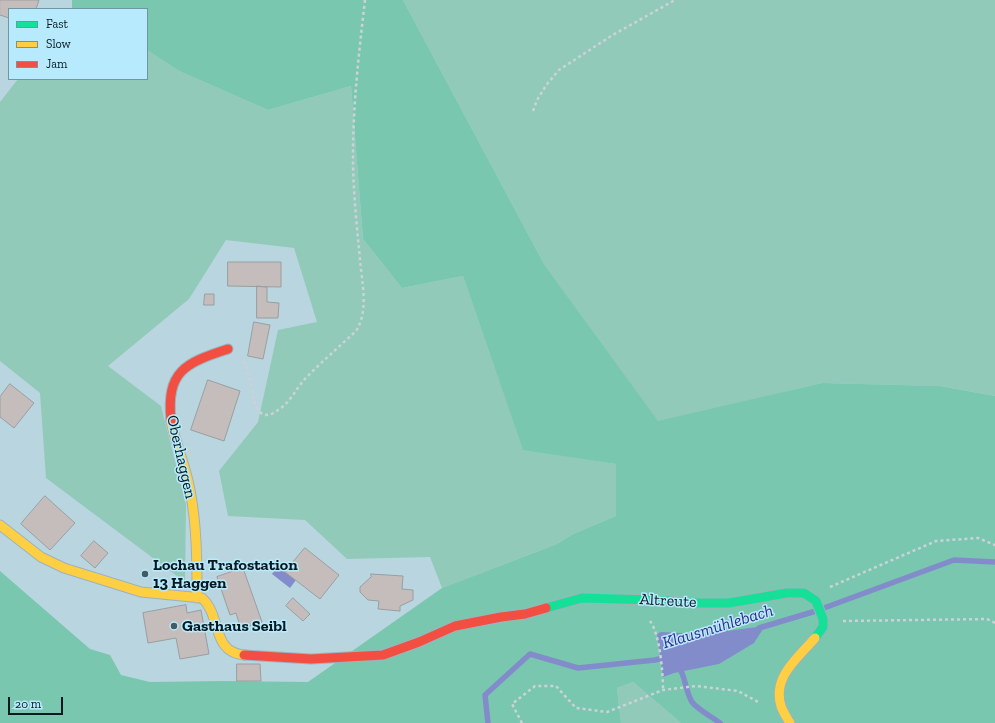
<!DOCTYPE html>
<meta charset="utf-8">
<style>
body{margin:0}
#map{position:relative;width:995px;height:723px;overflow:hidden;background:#b9d5df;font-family:"Zilla Slab",serif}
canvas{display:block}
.legend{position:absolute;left:8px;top:8px;width:140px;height:72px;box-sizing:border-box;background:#b7eafc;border:1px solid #7096a4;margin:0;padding:5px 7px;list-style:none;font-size:12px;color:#061920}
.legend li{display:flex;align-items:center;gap:8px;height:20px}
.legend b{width:20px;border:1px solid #7096a4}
.scale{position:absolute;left:8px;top:697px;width:55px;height:18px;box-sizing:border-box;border:2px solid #061920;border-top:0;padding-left:5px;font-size:12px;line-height:14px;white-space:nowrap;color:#061920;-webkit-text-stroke:3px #b7eafc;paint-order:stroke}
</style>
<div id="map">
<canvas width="995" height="723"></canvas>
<ul class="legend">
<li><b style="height:5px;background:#16e098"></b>Fast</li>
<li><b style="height:5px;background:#ffcf43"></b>Slow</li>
<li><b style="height:5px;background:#f24e42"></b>Jam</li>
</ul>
<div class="scale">20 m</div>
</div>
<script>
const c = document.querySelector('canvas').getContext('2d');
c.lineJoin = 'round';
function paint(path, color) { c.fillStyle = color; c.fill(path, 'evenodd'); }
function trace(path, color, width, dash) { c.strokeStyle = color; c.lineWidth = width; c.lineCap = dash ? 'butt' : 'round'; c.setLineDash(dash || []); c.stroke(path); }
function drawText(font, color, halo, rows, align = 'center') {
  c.font = font + ' "Zilla Slab",serif'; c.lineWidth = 3; c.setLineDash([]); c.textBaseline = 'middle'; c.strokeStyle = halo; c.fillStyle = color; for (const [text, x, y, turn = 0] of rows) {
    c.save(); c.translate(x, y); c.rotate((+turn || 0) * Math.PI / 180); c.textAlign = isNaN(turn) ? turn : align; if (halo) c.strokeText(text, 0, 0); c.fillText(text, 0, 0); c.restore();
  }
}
const green = new Path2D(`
 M403,0H995V396L940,386L822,383L658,422L544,264Z
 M147,50L179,71L268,110L351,86L363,239L402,288L463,276L523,449L616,464V516L573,534L557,544L442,588L430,557L347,559L305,520L228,516L219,471L258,422L278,330L317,322L294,248L226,240L189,299L108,366L161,406L186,504L185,582L46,478L40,393L0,361V102L18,79H147Z
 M633,682L681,723H621L617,688Z`);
const forest = new Path2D(`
 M72,0H403L544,264L658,421L822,383L940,386L995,396V723H681L633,682L617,688L621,723H0V571L90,649L110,655L121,675L150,682L222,681L308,682L442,588L557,544L573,534L616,516V464L523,450L463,276L402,288L363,239L351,86L268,110L179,71L147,50V9H72Z`);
const water = new Path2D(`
 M278,566L296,580L290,588L272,574Z
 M765,626L754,643L719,664L674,673L663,677L657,634L661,632L703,634Z`);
const stream = new Path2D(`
 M824,608L954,560L995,562
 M759,628L816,611
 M678,666C686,676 685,691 692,702C696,708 713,718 720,723
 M488,723L485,695L530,654L578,668L655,660L667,657`);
const building = new Path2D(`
 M0,0H39L36,9H9V18L0,15Z
 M228,262H281V287L228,286Z
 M257,286L267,287V302L279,303L278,318H257Z
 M205,294H214V305H204Z
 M254,322L270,325L263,359L248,356Z
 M208,380L240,391L224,441L191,430Z
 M10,384L34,403L14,428L0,417V397Z
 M45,496L75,523L50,550L21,524Z
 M94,541L108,553L95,568L81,556Z
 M305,548L339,575L320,599L285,572Z
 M243,568L262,622L241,629L236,613L230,615L217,577Z
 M371,574L403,576L402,589L413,590V600L400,606V611L378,609L379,601L368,600L360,592V587L371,577Z
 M293,598L310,614L303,621L286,606Z
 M186,605L187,613L201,610L209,654L180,659L176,638L148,643L143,613Z
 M237,664H260L261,681H237Z`);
const path = new Path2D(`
 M533,111L537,100L547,84L559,70L611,36L675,0
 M243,361C253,375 250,403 261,413C267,417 273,414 278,410C290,403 295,390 304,380C320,363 339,347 356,331C369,311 362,283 360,260C357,226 353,192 353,157C353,104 359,52 365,0
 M830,587L936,541L978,538L995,545
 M650,621C660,634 663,673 663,690
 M843,621L987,619L995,623
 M738,626L753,621
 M522,723L512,704L535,686H556L576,708L607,712L663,690L696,686L738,691L760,703`);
const fast = new Path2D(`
 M546,608L582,598L653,600L696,603H729L787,593H804L816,601L823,619V627L815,638`);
const slow = new Path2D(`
 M171,421C176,445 186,467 190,490C197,526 197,562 197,598
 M0,525L41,557L64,568L141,592L202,598C222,616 211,652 244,655
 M790,723C787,718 783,712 781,706C772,677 798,658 815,638`);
const jam = new Path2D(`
 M171,421C166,371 185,363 228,349
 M244,655L311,659L383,655L419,642L455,626L501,617L525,614L546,608`);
const markers = [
 [145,574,4,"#455b63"],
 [174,626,4,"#455b63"]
];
const streetNames = [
 ["Oberhaggen",181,457,77],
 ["Altreute",668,601,3]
];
const poiNames = [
 ["Lochau Trafostation",153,565],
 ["13 Haggen",153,583],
 ["Gasthaus Seibl",182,626]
];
const waterNames = [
 ["Klausmühlebach",718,627,-17]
];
paint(green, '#92cab9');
paint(forest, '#7ac7af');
paint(water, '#838ccb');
trace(stream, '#838ccb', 5.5);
paint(building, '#c4bdbb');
trace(building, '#999ea0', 1);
trace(fast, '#9db3bb', 11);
trace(slow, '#9db3bb', 11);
trace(jam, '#9db3bb', 11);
trace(path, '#cbd3d6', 2.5, [3, 3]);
trace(fast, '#16e098', 9);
trace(slow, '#ffcf43', 9);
trace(jam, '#f24e42', 9);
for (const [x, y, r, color] of markers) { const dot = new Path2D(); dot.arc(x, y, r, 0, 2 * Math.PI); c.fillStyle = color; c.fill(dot); trace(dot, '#b7eafc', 1.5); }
drawText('16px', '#061920', '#b7eafc', streetNames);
drawText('bold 16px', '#061920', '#b7eafc', poiNames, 'left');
drawText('italic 17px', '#36278d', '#b7eafc', waterNames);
</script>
